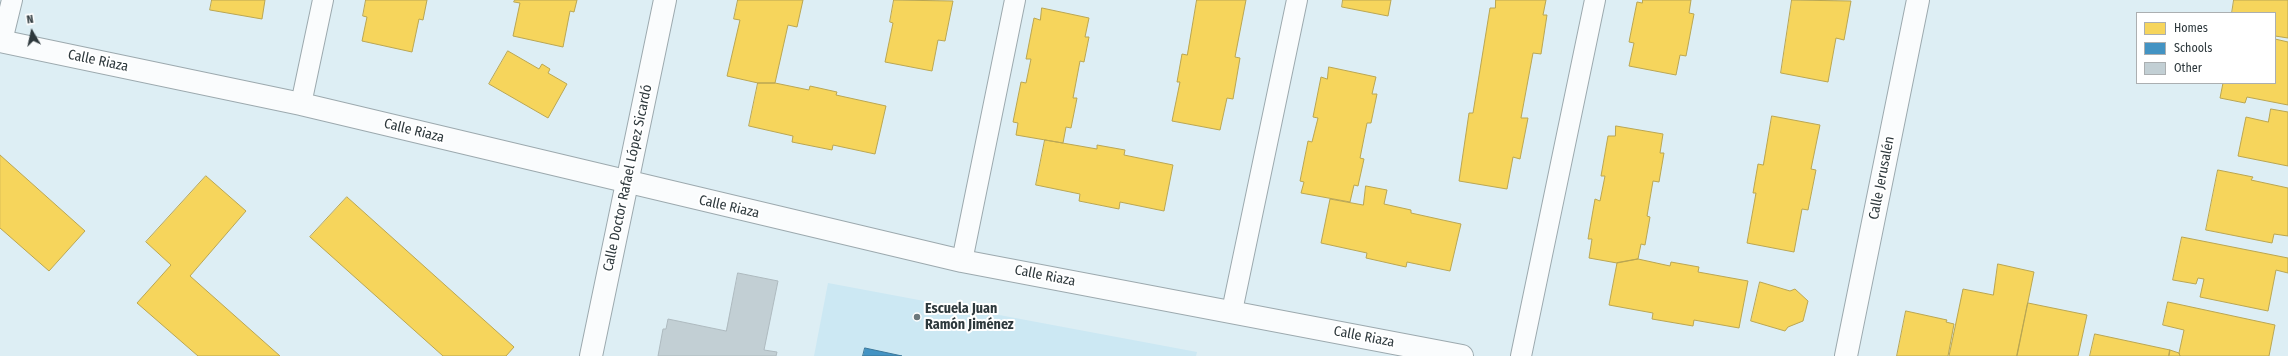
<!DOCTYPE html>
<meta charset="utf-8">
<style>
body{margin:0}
#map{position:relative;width:2288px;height:356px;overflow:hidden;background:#ddeef4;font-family:"Fira Sans Condensed",sans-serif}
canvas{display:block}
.legend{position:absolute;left:2136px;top:12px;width:140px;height:72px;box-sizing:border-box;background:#fff;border:1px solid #abafb1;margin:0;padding:5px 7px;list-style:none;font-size:12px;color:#2d383c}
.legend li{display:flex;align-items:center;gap:8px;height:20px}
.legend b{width:20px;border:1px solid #abafb1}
.north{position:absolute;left:12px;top:12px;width:40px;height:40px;-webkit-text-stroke:3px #fff;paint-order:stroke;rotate:351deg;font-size:11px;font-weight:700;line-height:16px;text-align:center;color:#2d383c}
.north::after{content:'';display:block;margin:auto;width:14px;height:18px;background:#2d383c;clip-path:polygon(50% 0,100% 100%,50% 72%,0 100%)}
</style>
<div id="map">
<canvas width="2288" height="356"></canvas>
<ul class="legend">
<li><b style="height:11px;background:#f6d55c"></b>Homes</li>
<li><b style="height:11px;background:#4393c3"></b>Schools</li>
<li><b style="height:11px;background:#c2cfd4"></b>Other</li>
</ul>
<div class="north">N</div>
</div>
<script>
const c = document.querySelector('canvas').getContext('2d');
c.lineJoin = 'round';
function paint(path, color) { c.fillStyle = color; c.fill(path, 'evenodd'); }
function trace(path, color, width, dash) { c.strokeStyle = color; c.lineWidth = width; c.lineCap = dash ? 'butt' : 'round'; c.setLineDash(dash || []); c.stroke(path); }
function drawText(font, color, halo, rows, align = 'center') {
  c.font = font + ' "Fira Sans Condensed",sans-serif'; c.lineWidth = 4; c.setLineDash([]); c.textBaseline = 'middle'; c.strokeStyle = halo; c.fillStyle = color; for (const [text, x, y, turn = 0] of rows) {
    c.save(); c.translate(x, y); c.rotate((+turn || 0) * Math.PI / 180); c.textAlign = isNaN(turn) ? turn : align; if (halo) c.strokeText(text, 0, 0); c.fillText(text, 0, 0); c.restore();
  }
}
const built = new Path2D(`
 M828,283L1197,352L1196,356H814Z`);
const homes = new Path2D(`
 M212,0H265L262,19L210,10Z
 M366,0H427L423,20L419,19L412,52L362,41L367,17L363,16Z
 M515,0H577L574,12L570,11L563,47L513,36L520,3L514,2Z
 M738,0H803L797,27L788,25L775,83H758L727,76L740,20L734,19Z
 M894,0L953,1L945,41L938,40L932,71L885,62L893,23L890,22Z
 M1197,0H1246L1235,57L1240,58L1233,99L1227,98L1220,130L1172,121L1180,82H1177L1182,54L1187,55Z
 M1343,0H1391L1388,16L1342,7Z
 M1496,0H1546L1543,15H1547L1541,54L1533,53L1521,118H1528L1520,159L1513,157L1507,189L1459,181L1469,113H1473L1490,8H1495Z
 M1643,0H1691L1689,13L1694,14L1686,56L1680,55L1676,75L1629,66L1634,43L1629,42L1637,2L1642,3Z
 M1792,0L1851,1L1844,40L1836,38L1828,82L1781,73Z
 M2234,0H2288V38L2275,36V13H2232Z
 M1042,8L1089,18L1085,37H1089L1084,62L1080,61L1073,98H1077L1071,128L1066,127L1063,143L1016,135L1018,123L1013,122L1021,82L1026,83L1031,59H1026L1034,18L1040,20Z
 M2275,39L2288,42V105L2247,97L2245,103L2220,98L2223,83H2275Z
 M508,51L539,69L542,64L550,69L548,73L567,84L548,118L489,84Z
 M1329,67L1376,77L1372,94H1377L1371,123H1367L1360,158L1364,159L1358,186L1354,185L1350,202L1301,193L1304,182L1300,181L1308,141L1312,142L1318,118L1313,117L1321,77L1327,79Z
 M758,83H775L809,90L810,86L837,92L836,95L886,106L875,154L833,145L832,150L792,142L793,136L749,126Z
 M2271,109L2288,112V166L2238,156L2246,117L2268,122Z
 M1772,116L1820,125L1811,169L1816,170L1808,210L1802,209L1794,252L1747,243L1756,193H1753L1758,164L1763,165Z
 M1616,126L1663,134L1660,153H1664L1659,182L1653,181L1647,216L1650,217L1645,245L1641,244L1638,259L1617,263L1589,258L1592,239H1588L1595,199L1600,201L1605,176H1601L1608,136H1615Z
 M1045,140L1097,149V145L1125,150L1124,155L1173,165L1164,211L1120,202L1119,209L1079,201L1080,194L1036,185Z
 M0,155L85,231L49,271L0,228Z
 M2218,170L2253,177L2251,180L2288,188V236L2274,234L2272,243L2206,230Z
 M206,176L246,211L190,276L280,356H198L137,303L171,265L146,242Z
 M1366,186L1387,190L1384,204L1411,210V213L1461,224L1450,271L1407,262L1406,267L1366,258L1367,253L1321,243L1330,199L1363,205Z
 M347,197L514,347L506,356H443L310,237Z
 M2182,237L2288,258V273L2276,270L2268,311L2200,297L2204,279L2198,278L2196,284L2173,280Z
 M1638,259L1670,266L1671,262L1699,267L1698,272L1748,281L1739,328L1694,320L1693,326L1652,319L1653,313L1609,305L1617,263Z
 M1998,264L2034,272L2017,356H1949L1963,289L1993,295Z
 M1760,282L1790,291L1795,289L1808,301L1803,321L1788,327L1785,331L1751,321Z
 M2168,302L2275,325L2269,356H2180L2179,353L2184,330L2163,325Z
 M2028,303L2087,315L2078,356H2017Z
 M1906,311L1947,320L1946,322L1954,324L1948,356H1897Z
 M2095,334L2170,350L2169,356H2090Z
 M2170,350L2179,353L2180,356H2169Z`);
const schools = new Path2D(`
 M865,348L902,356H863Z`);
const building = new Path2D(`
 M738,273L778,281L764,350L777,352L776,356H658L663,329H666L668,319L726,331Z`);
const service = new Path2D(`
 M2,41L12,0
 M301,104L323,0
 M962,261L1015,0
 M1232,311L1297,0
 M1521,356L1595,0`);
const minor = new Path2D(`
 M0,41L301,104L962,261L1462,356
 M1846,356L1918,0`);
const tertiary = new Path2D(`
 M591,356L665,0`);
const markers = [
 [917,317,4,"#6b787c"]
];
const streetNames = [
 ["Calle Riaza",98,61,12],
 ["Calle Riaza",414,131,14],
 ["Calle Doctor Rafael López Sicardó",628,178,-78],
 ["Calle Jerusalén",1882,178,-79],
 ["Calle Riaza",729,207,13],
 ["Calle Riaza",1045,276,11],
 ["Calle Riaza",1364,337,11]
];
const poiNames = [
 ["Escuela Juan",925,309],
 ["Ramón Jiménez",925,325]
];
paint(built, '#cce8f3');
paint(homes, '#f6d55c');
trace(homes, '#baa652', 1);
paint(schools, '#4393c3');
trace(schools, '#3c789a', 1);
paint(building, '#c2cfd4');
trace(building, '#aebabf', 1);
trace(service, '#9ca9ae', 22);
trace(minor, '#9ca9ae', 24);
trace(tertiary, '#9ca9ae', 24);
trace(service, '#fafcfd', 20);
trace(minor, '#fafcfd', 22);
trace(tertiary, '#fafcfd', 22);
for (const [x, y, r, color] of markers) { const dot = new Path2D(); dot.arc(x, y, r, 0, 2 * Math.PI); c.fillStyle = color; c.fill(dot); trace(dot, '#fff', 1.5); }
drawText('14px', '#2d383c', '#fff', streetNames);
drawText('bold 14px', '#2d383c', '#fff', poiNames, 'left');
</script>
